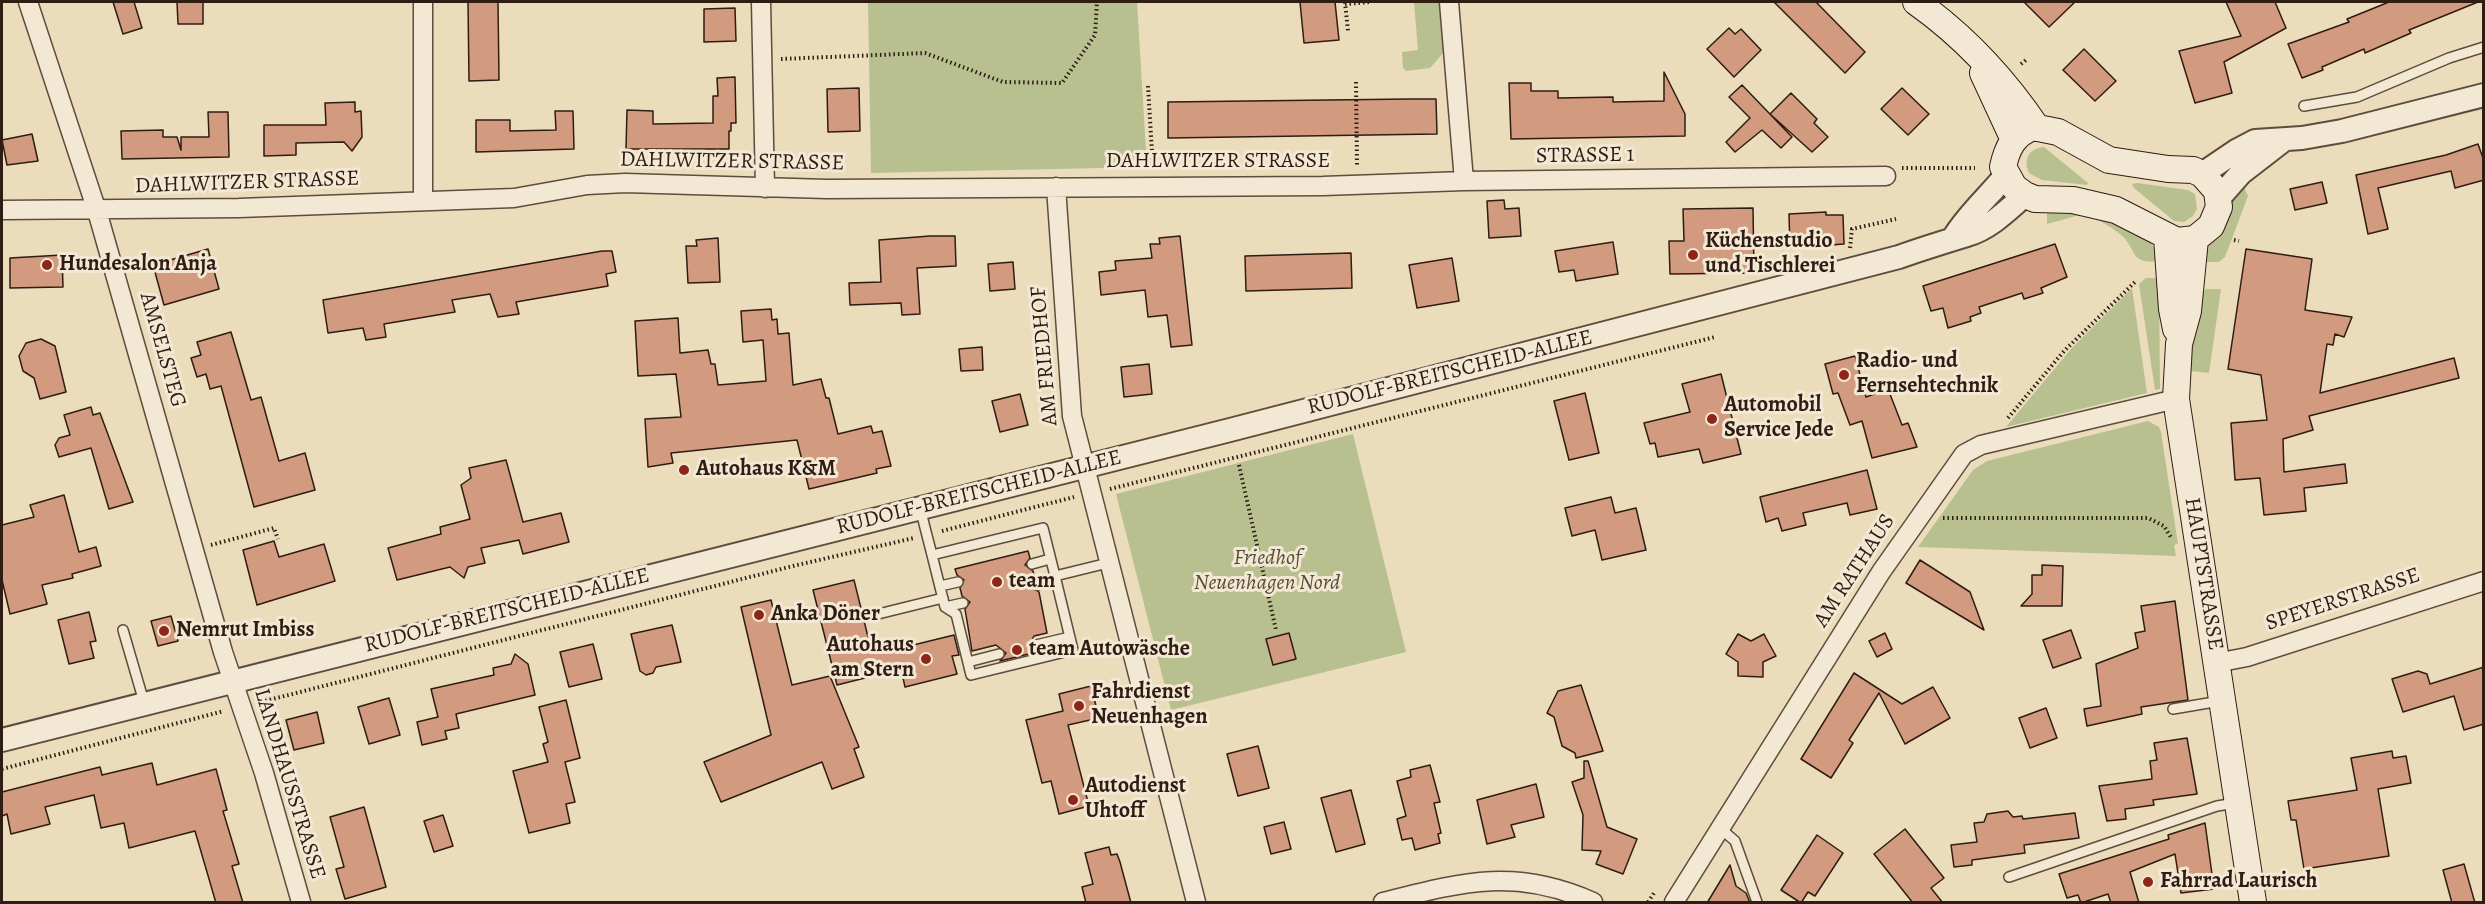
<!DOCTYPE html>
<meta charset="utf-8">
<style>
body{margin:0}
#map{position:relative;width:2485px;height:904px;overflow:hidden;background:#ebdcbc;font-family:Alegreya,serif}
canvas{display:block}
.frame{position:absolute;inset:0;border:3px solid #2f1c13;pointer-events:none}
</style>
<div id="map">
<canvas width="2485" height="904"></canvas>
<div class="frame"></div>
</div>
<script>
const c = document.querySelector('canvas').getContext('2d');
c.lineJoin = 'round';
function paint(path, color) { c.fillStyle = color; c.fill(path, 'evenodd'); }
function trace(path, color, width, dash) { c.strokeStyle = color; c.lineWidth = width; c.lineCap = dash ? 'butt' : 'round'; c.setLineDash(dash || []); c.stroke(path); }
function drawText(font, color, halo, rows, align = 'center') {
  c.font = font + ' Alegreya,serif'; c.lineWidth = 6; c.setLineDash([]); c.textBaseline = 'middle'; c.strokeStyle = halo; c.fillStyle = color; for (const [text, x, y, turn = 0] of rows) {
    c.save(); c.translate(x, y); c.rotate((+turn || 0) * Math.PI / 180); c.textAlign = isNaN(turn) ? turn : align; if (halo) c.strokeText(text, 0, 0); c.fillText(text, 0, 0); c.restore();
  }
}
const green = new Path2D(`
 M868,2H1137L1147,167L871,173Z
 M1414,2H1441L1445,51L1430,68L1406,71L1403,68L1402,52L1418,50Z
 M2044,147L2088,183L2087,185L2042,180L2029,173C2023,158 2029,149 2044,147Z
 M2137,183L2188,190L2195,194L2197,209L2193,216L2184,222L2174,221L2134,188L2132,184Z
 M2242,183L2248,196L2225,257L2219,262H2200L2231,200Z
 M2047,208C2086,209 2148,214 2159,261C2128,265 2137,247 2120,234C2110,226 2098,220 2087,213L2047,224Z
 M2146,278H2159L2160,389L2155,390L2139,284Z
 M2132,288L2147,393L2006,427L2071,349Z
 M2207,289H2221L2209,373L2191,371L2190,367L2196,295Z
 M2148,421L2159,427L2161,432L2178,544L2174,545L2176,556L1918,547L1973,470L1987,461Z
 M1353,434L1406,652L1171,710L1116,494Z`);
const building = new Path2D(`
 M113,2H134L142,28L123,34Z
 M177,2H203V24H178Z
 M468,2H498L499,80L469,81Z
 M1300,2H1335L1339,40L1304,43Z
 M1774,2H1816L1865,52L1845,73Z
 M2024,2H2075L2049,27Z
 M2226,2H2275L2286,28L2224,62L2232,93L2195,103L2179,51L2241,36Z
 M2389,2H2478L2409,30L2411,33L2365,53L2364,49L2322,67L2323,70L2302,78L2288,44L2349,22L2347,19Z
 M735,8L736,41L704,42V9Z
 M1729,28L1735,34L1741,29L1761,50L1734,77L1707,49Z
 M2084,49L2116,81L2095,101L2063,70Z
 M1664,72L1685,114V136L1511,139L1509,83H1531V91H1558V98L1613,97V102L1664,101Z
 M735,77L736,123H731V131H729V149H626L627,110L653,111V124L713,123V96H718L717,78Z
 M1742,85L1792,137L1781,148L1762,130L1735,152L1726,142L1750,118L1729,97Z
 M859,88L860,131L828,132L827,89Z
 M1902,88L1929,114L1908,135L1881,109Z
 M1791,93L1817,119L1814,123L1828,137L1812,152L1770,114Z
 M1409,99H1436L1437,134L1168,138V102Z
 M355,102V112L361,111L362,137L352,151L344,142L296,143V155L264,156V125H326L325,103Z
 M555,111H573L574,149L476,152V120H510V131L556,130Z
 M208,112H228L229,157L122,159L121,131L163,130V137H177L181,150V137H209Z
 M32,134L38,161L7,165L2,140Z
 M2478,144L2484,161V180L2455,188L2451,171L2378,188L2388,229L2368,234L2356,175L2446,155Z
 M2322,182L2327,203L2295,210L2290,189Z
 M1504,200L1505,209L1519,208L1521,236L1489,238L1487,201Z
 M1753,208L1754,273L1670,274L1669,241H1684L1683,209Z
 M1826,212V215H1843L1844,244L1790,248L1789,214Z
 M930,236H955L956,266L917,268L920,314L902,315L901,303L850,305L849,283L881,282L879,240Z
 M1180,236L1192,345L1171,347L1167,315L1148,317L1145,290L1101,295L1099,272L1116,270L1115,261L1152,258L1150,244H1160L1159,238Z
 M718,238L720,282L688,283L686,246H697L696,240Z
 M1613,242L1618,274L1576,281L1574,270L1559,272L1555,251Z
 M2055,244L2067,277L2041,288L2043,293L2024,299L2022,293L1979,307L1981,313L1970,317L1971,321L1948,328L1943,308L1931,311L1923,286Z
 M208,249L219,289L164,305L153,265Z
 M2246,249L2312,259L2305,310L2352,317L2344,337L2335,334L2333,345L2327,344L2320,393L2454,358L2459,378L2309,416L2313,430L2283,439L2284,472L2345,464L2347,483L2304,488L2306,511L2264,515L2260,478L2235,480L2231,423L2267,420L2261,375L2228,369Z
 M602,251H612L616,272L606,274L608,286L516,302L519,314L498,317L490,294L452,300L455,312L384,324L386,337L366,340L363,328L328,333L323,300Z
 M1351,253L1352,288L1246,291L1245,256Z
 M62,255L63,287L10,288V258Z
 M1452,258L1459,301L1417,308L1409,265Z
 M1013,262L1015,289L990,291L988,264Z
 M771,309L772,320L777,319L778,334L789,333L793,385L821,379L826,398H829L838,434L871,426L873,433L882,431L891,466L876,469L877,473L809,489L797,440L671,453L673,463L648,467L645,419L681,417L676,374L638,376L635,321L678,318L680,353L708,350L711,364H715L718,385L766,381L763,340L743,342L741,311Z
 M231,332L251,400L261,397L279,461L305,453L315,490L254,507L221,386L210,389L206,374L197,377L191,358L201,355L197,342Z
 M41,339L55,346L66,392L40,399L34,378L23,371L19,356L26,343Z
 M982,347L983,370L961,371L959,349Z
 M1855,356L1866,397L1888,389L1902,425L1908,423L1917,447L1872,458L1862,421L1850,425L1838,393L1833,394L1825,364Z
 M1149,364L1152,394L1124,397L1121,367Z
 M1721,374L1741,454L1703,463L1699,449L1658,457L1655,443L1650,444L1644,423L1690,412L1682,384Z
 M1585,393L1599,453L1569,460L1554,401Z
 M1020,394L1028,425L1000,432L992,401Z
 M91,407L93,415L100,413L133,502L109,509L91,448L59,457L55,445L59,438L70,435L64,415Z
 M506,460L523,522L561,513L569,542L523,554L519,540L481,548L485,563L468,567L464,578L450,567L397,580L388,548L441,534L440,527L470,519L461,485L471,478L469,468Z
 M1867,470L1877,509L1850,515L1847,503L1803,513L1806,525L1782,531L1778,518L1766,522L1760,497Z
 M64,495L79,552L96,547L101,566L72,574L73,578L42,585L47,604L10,614L2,580V525L34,517L30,505Z
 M1611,497L1615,513L1636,508L1646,550L1602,560L1595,530L1572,536L1565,508Z
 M274,541L279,557L324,544L335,581L257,605L243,550Z
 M1028,551L1030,558L1025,565L1033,571L1035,578L1030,586L1039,592L1047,633L1034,636L1030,643L1031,649L1037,652L1000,661L1006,653L996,645L972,651L965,609L970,602L962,596L960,588L964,580L957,575L955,569Z
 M1920,560L1970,592L1984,630L1906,583Z
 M2042,565L2063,566L2062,606H2021L2032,594V575H2042Z
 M854,580L870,645L893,639L897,649L954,635L959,655L952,656L957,674L905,687L901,669L837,685L813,590Z
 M771,600L792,685L830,676L859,747L854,749L864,777L832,789L822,762L721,802L704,762L771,735L741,607Z
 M2175,601L2188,700L2141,707L2142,714L2087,726L2084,709L2101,706L2096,664L2138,648L2135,633L2145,631L2141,606Z
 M89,612L96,641L90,642L94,658L69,664L58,620Z
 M171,616L178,641L158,646L151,621Z
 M672,625L681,662L656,667L653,673L646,675L640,671L631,634Z
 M2071,630L2081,658L2053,668L2043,640Z
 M1289,633L1296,659L1273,665L1266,639Z
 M1885,633L1892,649L1877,657L1869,641Z
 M1738,634L1751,641L1764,634L1766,638L1776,656L1763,662V677L1738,676V662L1726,654Z
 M593,644L602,679L569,687L560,652Z
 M515,654L528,664L535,695L456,714L459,728L445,731L447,739L422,745L417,722L438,717L431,689L494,675L493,668L511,664Z
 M2484,667V724L2464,730L2454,696L2403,712L2392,679L2418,671L2427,674L2430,684Z
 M1854,673L1902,704L1933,687L1950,718L1905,744L1879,693L1849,740L1853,743L1831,778L1801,759Z
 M1581,685L1603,751L1576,758L1575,753L1562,746L1554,717L1547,713L1558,691Z
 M1091,686L1099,718L1068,725L1089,806L1059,814L1051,781L1042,783L1026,720L1063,711L1059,694Z
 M389,698L400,735L369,744L358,707Z
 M566,700L580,758L565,762L575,802L566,804L570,823L529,833L513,771L548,762L543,744L548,742L539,707Z
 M2046,708L2057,738L2030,748L2019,718Z
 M317,712L324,743L294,750L286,720Z
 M2187,738L2197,794L2153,800L2154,805L2125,809L2126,819L2107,821L2099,786L2152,779L2150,761L2157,760L2154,743Z
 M1258,746L1269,788L1238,796L1227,754Z
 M2392,751L2393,758L2406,756L2411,783L2378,789L2389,856L2304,869L2296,820H2291L2288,801L2357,790L2351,758Z
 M1584,761H1588L1607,827L1637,839L1623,874L1596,864L1601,851L1582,850L1583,815L1572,782L1584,778Z
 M152,763L157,785L216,769L227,810L223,811L239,864L232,866L243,903H216L195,831L129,848L124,823L101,828L94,795L45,807L50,824L11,834L7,814L2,816V792L100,767L102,775Z
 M1430,765L1440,802L1434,803L1441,833L1438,834L1440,843L1415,850L1412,838L1402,840L1397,819L1406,816L1397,781L1411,777L1410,770Z
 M1536,784L1544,817L1511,825L1515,837L1487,844L1477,800Z
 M1351,790L1365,844L1336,852L1321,798Z
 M364,807L386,887L345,899L336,869L344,867L330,817Z
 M2008,811L2013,817L2022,816L2023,819L2075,813L2079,838L2024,845L2025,853L1972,860V865L1954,867L1951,845L1977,842L1974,823L1984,822L1987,814Z
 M443,815L453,846L434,852L424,821Z
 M1284,822L1291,849L1271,854L1264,827Z
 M2205,823L2214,889L2181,893L2175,854L2130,872L2139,903H2111L2108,894L2081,903L2078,895L2067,898L2059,874L2169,839L2168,835Z
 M1905,829L1944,878L1931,888L1943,903H1913L1874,854Z
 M1817,835L1843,853L1815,896L1808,892L1801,903L1781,890Z
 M1109,847L1111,855L1117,854L1120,862L1131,903H1086L1082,887L1093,884L1085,853Z
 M2464,864L2475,903H2452L2443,870Z
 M1730,865L1736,886L1746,893L1750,903H1707Z`);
const path = new Path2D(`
 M1345,2L1348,31
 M1345,4L1370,2
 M781,59L925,53L1003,82L1062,83L1095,35L1097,2
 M2021,64L2026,60
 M1356,82L1357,166
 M1148,86L1153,169
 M1902,168H1975
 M2234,240L2239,241
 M1850,248L1852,229L1896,219
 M2008,418L2064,351L2136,281
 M1239,465L1276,630
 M1110,489L1715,337
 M1943,518H2148L2164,526L2172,539
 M942,531L1074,497
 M211,545L274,528L278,539
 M261,702L793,566L914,538
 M2,769L224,711
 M1648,902L1654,893`);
const service = new Path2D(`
 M2304,106L2357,97L2449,58L2484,47
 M920,508L932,555L1043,528L1055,576L1108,563
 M932,555L945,607L956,614L971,675L1073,650L1055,576
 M1032,564L1050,559
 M1037,585L1056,580
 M940,586L958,582
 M945,607L963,603
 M870,616L943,598
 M123,630L144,702
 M1036,645L1070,637
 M968,662L999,654
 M2173,709L2220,701
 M1720,828L1735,841L1757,902
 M2009,877L2217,806L2236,803`);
const minor = new Path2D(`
 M28,2L97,211L223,652L264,773L301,902
 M423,2V200
 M761,2L765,188
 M1449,2L1464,181
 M1056,187L1072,416L1196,902
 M2,210L239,208L514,198L587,185L625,183L827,189L1323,186L1464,181L1886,176
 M2216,663L2247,657L2484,581
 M1383,902C1462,882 1515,867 1593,902
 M1674,902L1881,572L1964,454L1981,445L2176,399`);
const tertiary = new Path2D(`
 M2202,174L2236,151L2255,141L2302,138L2342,131L2484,95
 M2219,198L2241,173L2285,139
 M1954,237C1968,214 1989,196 2006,175
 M2,740L1230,430L1899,257C1921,249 1944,242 1967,235C1989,229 2008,210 2025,195`);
const secondary = new Path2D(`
 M1916,2C1964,36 2004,79 2037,128
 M1983,73L2014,140
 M2033,127L2058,132L2109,160L2168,169L2193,170L2202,174L2217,191L2219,207L2211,226L2195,239L2177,241L2116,210L2073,200L2035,199L2025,195L2014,187L2003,167C2007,148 2014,134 2033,127Z
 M2167,237L2172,309L2176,329
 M2195,239L2188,311L2179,344L2176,399L2253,902`);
const markers = [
 [1693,255,6,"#8f2418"],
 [47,265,6,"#8f2418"],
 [1844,375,6,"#8f2418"],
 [1712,419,6,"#8f2418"],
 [684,470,6,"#8f2418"],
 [997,582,6,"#8f2418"],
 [759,615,6,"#8f2418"],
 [164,631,6,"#8f2418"],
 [1017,650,6,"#8f2418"],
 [926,659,6,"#8f2418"],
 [1079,706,6,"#8f2418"],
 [1073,800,6,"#8f2418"],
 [2148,882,6,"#8f2418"]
];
const streetNames = [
 ["STRASSE 1",1585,156,-1],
 ["DAHLWITZER STRASSE",732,162,1],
 ["DAHLWITZER STRASSE",1218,162],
 ["DAHLWITZER STRASSE",247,183,-2],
 ["AMSELSTEG",162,350,74],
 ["AM FRIEDHOF",1045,356,-95],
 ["RUDOLF-BREITSCHEID-ALLEE",1450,373,-14],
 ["RUDOLF-BREITSCHEID-ALLEE",979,493,-14],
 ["AM RATHAUS",1855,571,-57],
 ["HAUPTSTRASSE",2203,574,81],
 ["SPEYERSTRASSE",2343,600,-18],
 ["RUDOLF-BREITSCHEID-ALLEE",507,611,-14],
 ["LANDHAUSSTRASSE",289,784,73]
];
const poiNames = [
 ["Küchenstudio",1705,242],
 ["und Tischlerei",1705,267],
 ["Hundesalon Anja",59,265],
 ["Radio- und",1856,362],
 ["Fernsehtechnik",1856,387],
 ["Automobil",1724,406],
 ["Service Jede",1724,431],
 ["Autohaus K&M",696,470],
 ["team",1009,582],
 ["Anka Döner",771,615],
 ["Nemrut Imbiss",176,631],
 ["Autohaus",914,646,"right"],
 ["am Stern",914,671,"right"],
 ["team Autowäsche",1029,650],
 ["Fahrdienst",1091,693],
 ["Neuenhagen",1091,718],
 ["Autodienst",1085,787],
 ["Uhtoff",1085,812],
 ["Fahrrad Laurisch",2160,882]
];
const parkNames = [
 ["Friedhof",1267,559],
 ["Neuenhagen Nord",1267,584]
];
paint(green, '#b8c090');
paint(building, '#d29a7e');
trace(building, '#2f1c13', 1.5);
trace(service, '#5e4c3d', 12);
trace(minor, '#5e4c3d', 21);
trace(tertiary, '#5e4c3d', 26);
trace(secondary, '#2f1c13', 28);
trace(path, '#2f1c13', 4, [1.5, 3]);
trace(service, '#f2e8d3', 9);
trace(minor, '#f2e8d3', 18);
trace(tertiary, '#f2e8d3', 22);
trace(secondary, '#f2e8d3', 26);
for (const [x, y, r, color] of markers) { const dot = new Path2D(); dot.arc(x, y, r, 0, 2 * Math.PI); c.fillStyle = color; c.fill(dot); trace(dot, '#f2e8d3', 2); }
drawText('22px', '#2f1c13', '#f2e8d3', streetNames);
drawText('bold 22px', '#2f1c13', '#f2e8d3', poiNames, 'left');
drawText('italic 22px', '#584d38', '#f2e8d3', parkNames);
</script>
